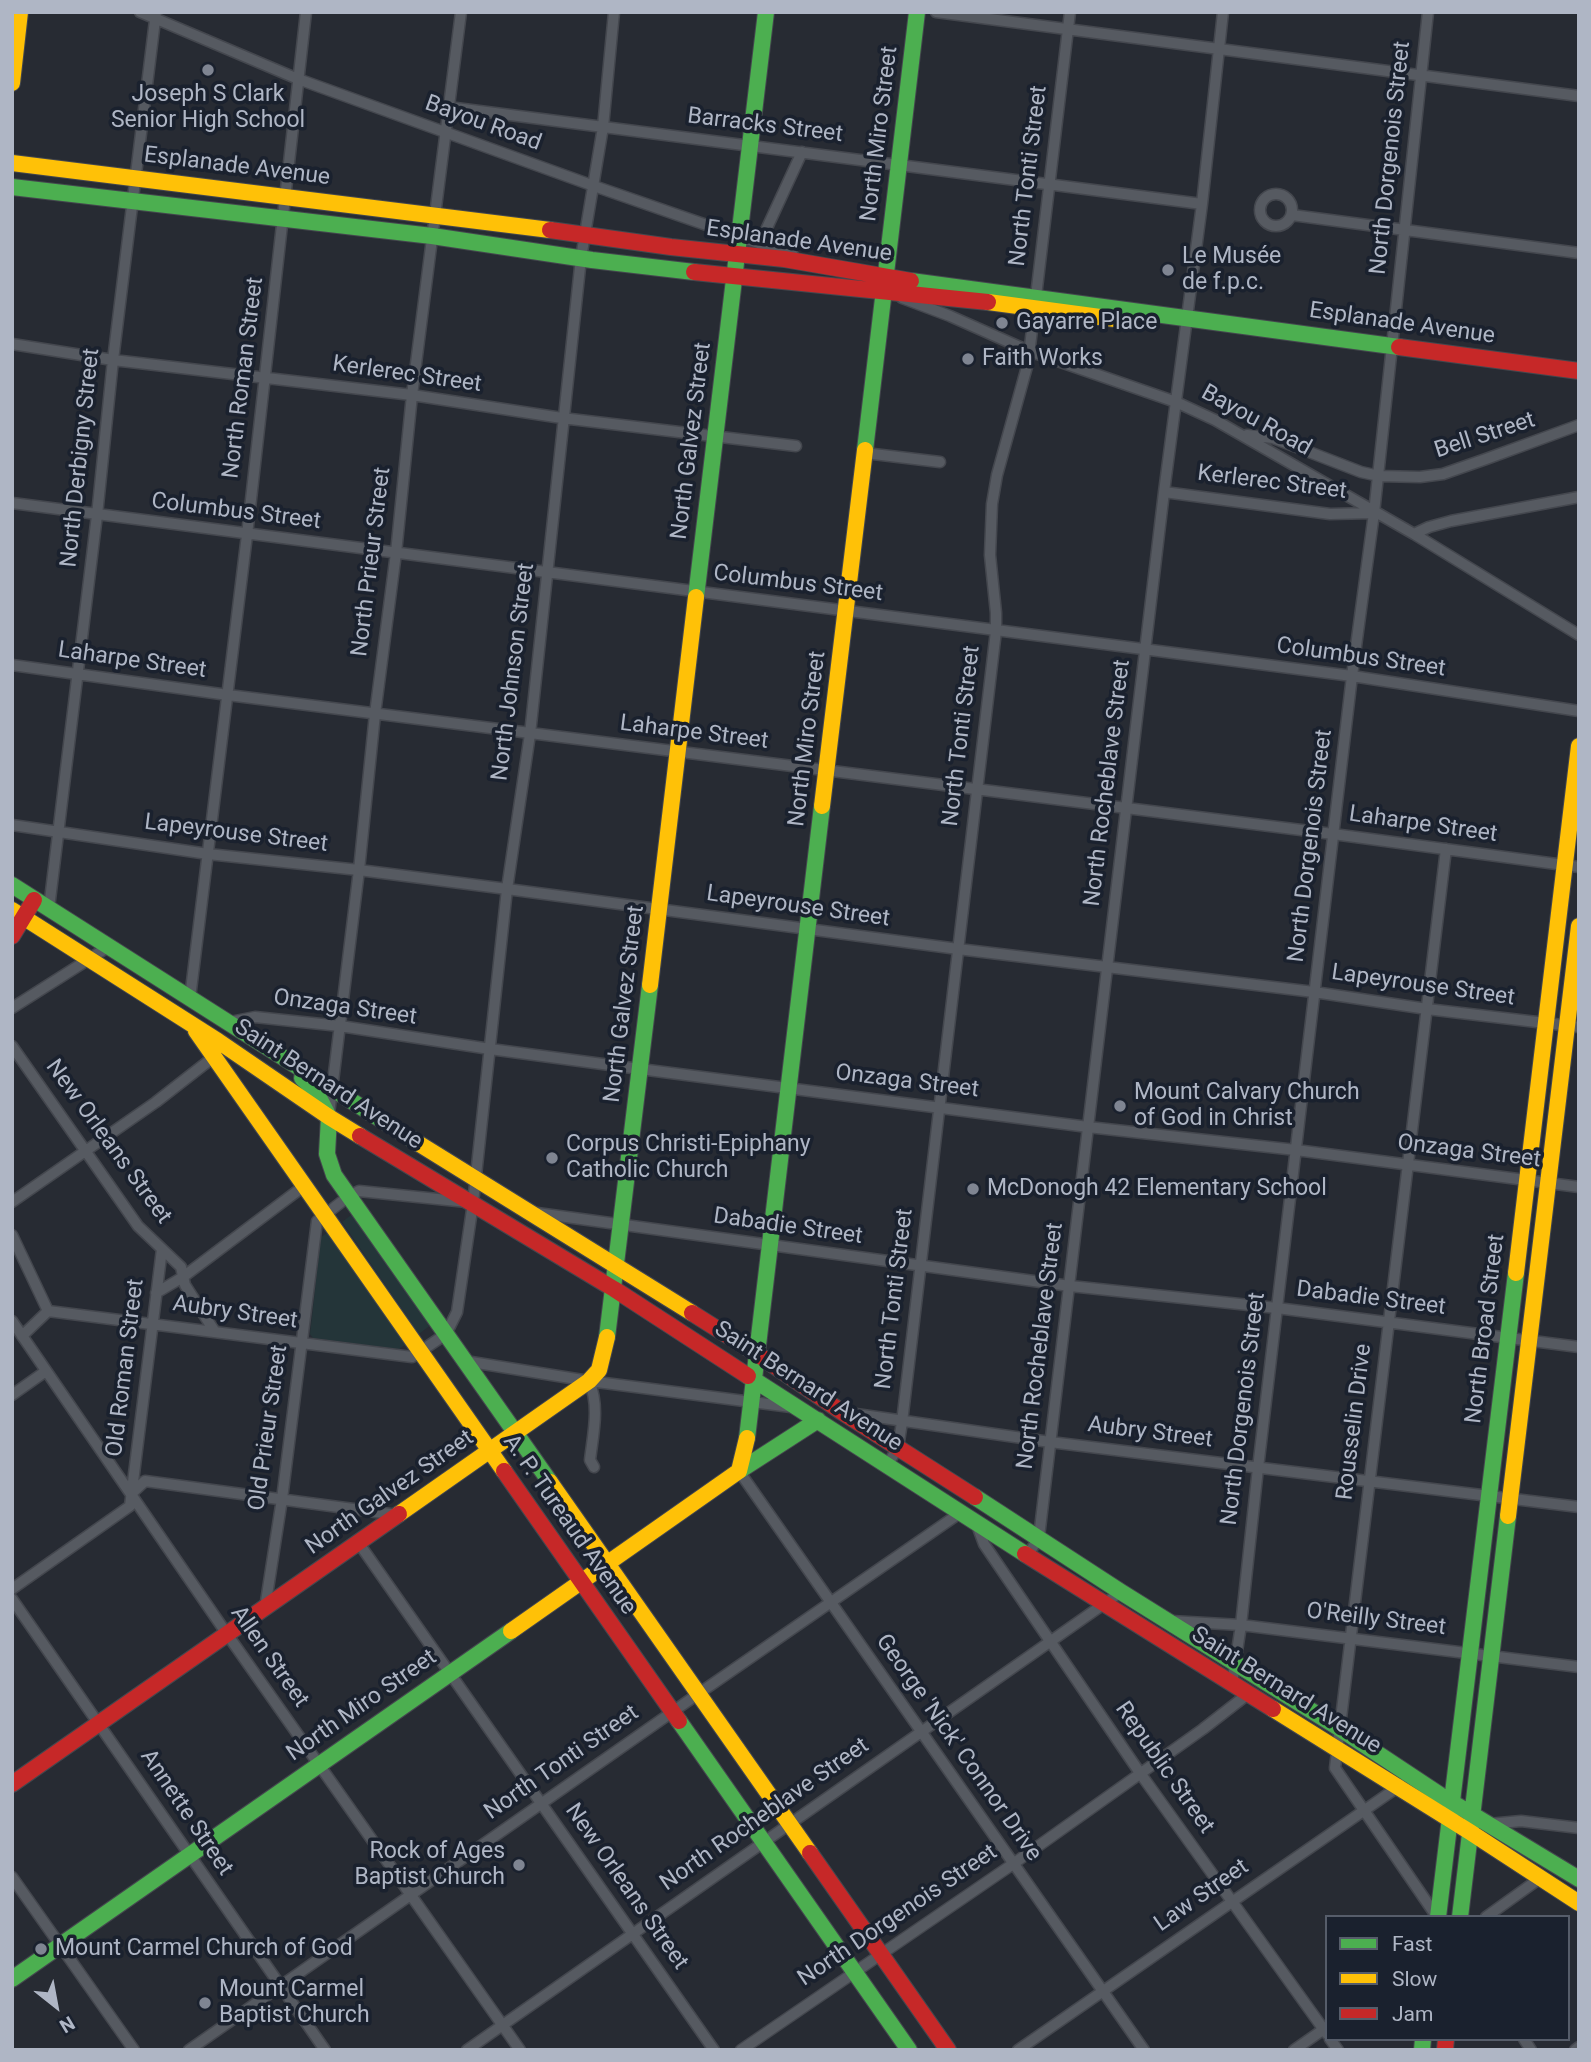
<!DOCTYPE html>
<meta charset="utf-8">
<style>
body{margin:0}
#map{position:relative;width:1591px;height:2062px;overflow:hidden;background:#272b33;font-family:Roboto,sans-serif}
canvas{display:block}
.frame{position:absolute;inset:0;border:14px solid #afb6c5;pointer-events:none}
.legend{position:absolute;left:1325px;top:1915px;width:245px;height:126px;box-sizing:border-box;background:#1a212e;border:2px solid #565d6a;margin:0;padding:9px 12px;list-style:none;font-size:21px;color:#afb6c5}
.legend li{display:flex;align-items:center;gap:14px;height:35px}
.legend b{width:35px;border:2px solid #565d6a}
.north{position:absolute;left:21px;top:1971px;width:70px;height:70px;-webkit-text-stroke:5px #1a212e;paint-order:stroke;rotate:149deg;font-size:19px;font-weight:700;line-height:28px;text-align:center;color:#afb6c5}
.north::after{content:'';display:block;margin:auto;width:24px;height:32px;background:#afb6c5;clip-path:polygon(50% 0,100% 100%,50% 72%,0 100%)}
</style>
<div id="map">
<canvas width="1591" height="2062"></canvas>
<div class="frame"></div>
<ul class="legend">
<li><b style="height:9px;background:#4caf50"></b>Fast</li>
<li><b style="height:9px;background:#ffc107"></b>Slow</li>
<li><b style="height:9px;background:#c62828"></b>Jam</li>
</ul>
<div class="north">N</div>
</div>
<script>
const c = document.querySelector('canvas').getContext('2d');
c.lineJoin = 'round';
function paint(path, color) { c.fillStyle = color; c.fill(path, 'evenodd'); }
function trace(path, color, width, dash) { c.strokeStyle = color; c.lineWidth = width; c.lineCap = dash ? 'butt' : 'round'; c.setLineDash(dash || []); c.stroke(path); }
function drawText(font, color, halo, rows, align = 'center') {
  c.font = font + ' Roboto,sans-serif'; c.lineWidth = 7; c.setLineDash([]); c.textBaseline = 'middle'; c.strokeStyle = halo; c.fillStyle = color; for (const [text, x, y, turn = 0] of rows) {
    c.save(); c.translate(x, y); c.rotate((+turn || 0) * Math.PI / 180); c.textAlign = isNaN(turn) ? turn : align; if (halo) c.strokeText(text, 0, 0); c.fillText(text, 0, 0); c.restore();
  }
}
const green = new Path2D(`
 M355,1212L432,1324L419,1334L342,1222Z
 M327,1233L405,1345L399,1349L313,1338L310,1334L321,1237Z`);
const street = new Path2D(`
 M140,12L298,79L594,186L793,255
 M936,12L1579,96
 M448,107L1202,204
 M1260 210a16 16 0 1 1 32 0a16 16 0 1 1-32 0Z
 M1292,215L1579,253
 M760,243L802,152
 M902,298L950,316L1029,351L1176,402L1215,420L1414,534L1579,635
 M12,344L113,360L412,395L562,418L796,446
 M1247,435L1273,438L1361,472L1379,476L1420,477L1443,474L1486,459L1579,425
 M865,453L940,462
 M1164,492L1330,514L1373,513
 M12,503L1352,676L1579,711
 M1414,534L1429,527L1451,521L1579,497
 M12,665L228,695L1333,834L1579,867
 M12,825L208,854L359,870L507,889L958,949L1314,992L1427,1009L1579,1027
 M49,908L97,515L113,360L156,12
 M190,998L247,535L306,12
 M12,1008L108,947
 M230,1022L255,1017L340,1026L490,1049L640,1069L1088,1127L1296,1150L1579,1187
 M12,1046L138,1226L181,1267L185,1285L215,1332
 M329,1114L359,870L375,714L396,553L412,395L461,12
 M12,1202L156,1102L215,1056
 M537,1213L1070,1286L1277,1308L1579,1347
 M12,1235L48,1311
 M156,1293L183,1277L304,1186
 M12,1321L227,1634L520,2050
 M22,1336L48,1311L412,1357L446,1334L457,1312L473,1203L507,889L530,734L581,258L603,127L614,12
 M465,1361L589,1381L791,1407
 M589,1381C600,1406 593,1434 590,1460L594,1467
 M12,1395L46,1371
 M849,1413L1050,1442L1579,1507
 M887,1465L898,1448L902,1422L996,631V613L990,555L992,504L997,475L1028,363L1070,12
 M739,1471L1144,2050
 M132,1493L145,1481L398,1515
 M977,1525L984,1544L1140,1773L1327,2034
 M358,1542L714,2050
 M1028,1555L1039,1537L1164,492L1202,204L1223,12
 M12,1589L130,1506L162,1249
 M12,1599C117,1749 220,1900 325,2050
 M265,1608L282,1499L317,1221L349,1196L359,1191L467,1202
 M1171,1621L1241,1625L1579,1667
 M1232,1684L1241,1625L1258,1468L1352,676L1374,513L1428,12
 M1489,1824L1521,1821L1579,1828
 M12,1877L134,2050
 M1437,1917L1335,1768L1446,849
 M1486,1917L1539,1879
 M1330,2039L1338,2050
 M1524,2039L1531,2050
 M189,2050L698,1694L960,1513
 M467,2050L1121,1592
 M741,2050L1013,1864L1203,1729L1248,1694
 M1018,2050L1398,1787L1400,1784
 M1294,2050L1327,2027
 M1575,2050L1579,2047`);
const fast = new Path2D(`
 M12,187L432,236L592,260L694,272
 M911,281L1399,347
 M865,450L917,12
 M696,597L766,12
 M12,885L413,1140
 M302,1078L315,1090L329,1117L327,1154L334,1175L550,1482
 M607,1337L650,985
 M748,1376L1025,1554
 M747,1438L822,806
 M739,1471L818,1420
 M975,1497L1121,1592L1339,1728L1440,1795L1579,1879
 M679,1721L909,2050
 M1438,1917L1516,1273
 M1460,1917L1508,1516
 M12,1979L511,1631
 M1422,2050L1423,2039`);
const slow = new Path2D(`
 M12,83L20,12
 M12,163L550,230
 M988,302L1115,319
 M822,806L865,450
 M12,910L218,1041L329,1117L360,1136
 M650,985L696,597
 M196,1031L504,1471
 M413,1140L692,1313
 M1516,1273L1579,746
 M550,1482L810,1853
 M399,1514L589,1381L599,1370L607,1337
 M1508,1516L1579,926
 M511,1631L739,1471L747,1438
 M1273,1709L1470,1832L1579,1903`);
const jam = new Path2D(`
 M550,230L671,247L784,259L911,281
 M694,272L988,302
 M1399,347L1579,371
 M12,936L34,900
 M360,1136L614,1289L748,1376
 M692,1313L757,1354L842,1412L975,1497
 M504,1471L679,1721
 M1025,1554L1273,1709
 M12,1784L399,1514
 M810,1853L948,2050
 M1445,2050L1446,2039`);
const markers = [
 [208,70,7,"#7f8592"],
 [1168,270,7,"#7f8592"],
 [1002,323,7,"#7f8592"],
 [968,359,7,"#7f8592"],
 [1120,1106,7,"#7f8592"],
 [552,1158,7,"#7f8592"],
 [973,1189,7,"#7f8592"],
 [519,1865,7,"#7f8592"],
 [41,1949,7,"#7f8592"],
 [205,2003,7,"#7f8592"]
];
const poiNames = [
 ["Joseph S Clark",208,95,"center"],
 ["Senior High School",208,121,"center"],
 ["Le Musée",1182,257],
 ["de f.p.c.",1182,283],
 ["Gayarre Place",1016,323],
 ["Faith Works",982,359],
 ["Mount Calvary Church",1134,1093],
 ["of God in Christ",1134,1119],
 ["Corpus Christi-Epiphany",566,1145],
 ["Catholic Church",566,1171],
 ["McDonogh 42 Elementary School",987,1189],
 ["Rock of Ages",505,1852,"right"],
 ["Baptist Church",505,1878,"right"],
 ["Mount Carmel Church of God",55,1949],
 ["Mount Carmel",219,1990],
 ["Baptist Church",219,2016]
];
const streetNames = [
 ["Bayou Road",483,124,20],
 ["Barracks Street",765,126,7],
 ["North Miro Street",880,134,-83],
 ["North Dorgenois Street",1391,158,-84],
 ["Esplanade Avenue",237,167,7],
 ["North Tonti Street",1029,176,-83],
 ["Esplanade Avenue",799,242,8],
 ["Esplanade Avenue",1402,324,8],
 ["Kerlerec Street",407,375,8],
 ["North Roman Street",244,378,-83],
 ["Bayou Road",1256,421,29],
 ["Bell Street",1485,436,-18],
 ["North Galvez Street",692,441,-83],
 ["North Derbigny Street",81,458,-84],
 ["Kerlerec Street",1272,483,7],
 ["Columbus Street",236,512,7],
 ["North Prieur Street",372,562,-83],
 ["Columbus Street",798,584,7],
 ["Columbus Street",1361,658,8],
 ["Laharpe Street",132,661,8],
 ["North Johnson Street",514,672,-83],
 ["Laharpe Street",694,733,7],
 ["North Tonti Street",962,736,-83],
 ["North Miro Street",808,739,-83],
 ["North Rocheblave Street",1108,783,-83],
 ["Laharpe Street",1423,825,8],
 ["Lapeyrouse Street",236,834,7],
 ["North Dorgenois Street",1311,846,-83],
 ["Lapeyrouse Street",798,907,8],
 ["Lapeyrouse Street",1423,986,8],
 ["North Galvez Street",625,1004,-83],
 ["Onzaga Street",345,1008,8],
 ["Onzaga Street",907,1082,7],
 ["Saint Bernard Avenue",328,1085,33],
 ["New Orleans Street",108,1142,54],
 ["Onzaga Street",1469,1152,7],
 ["Dabadie Street",788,1227,8],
 ["North Tonti Street",895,1299,-83],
 ["Dabadie Street",1371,1299,7],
 ["Aubry Street",235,1313,8],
 ["North Broad Street",1486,1329,-83],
 ["North Rocheblave Street",1041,1346,-83],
 ["Old Roman Street",126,1368,-83],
 ["Saint Bernard Avenue",808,1387,33],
 ["North Dorgenois Street",1244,1409,-83],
 ["Rousselin Drive",1355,1422,-83],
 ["Old Prieur Street",269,1428,-82],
 ["Aubry Street",1150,1433,7],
 ["North Galvez Street",390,1493,-35],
 ["A. P. Tureaud Avenue",569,1525,55],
 ["O'Reilly Street",1376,1620,7],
 ["Allen Street",269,1657,55],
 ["Saint Bernard Avenue",1286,1691,32],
 ["North Miro Street",362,1706,-35],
 ["George 'Nick' Connor Drive",958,1748,55],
 ["North Tonti Street",562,1763,-35],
 ["Republic Street",1164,1768,55],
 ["Annette Street",186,1813,56],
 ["North Rocheblave Street",765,1815,-35],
 ["New Orleans Street",626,1887,55],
 ["Law Street",1202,1896,-35],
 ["North Dorgenois Street",898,1916,-34]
];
paint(green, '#243539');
trace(street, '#44474e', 13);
trace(fast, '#44474e', 18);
trace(slow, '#44474e', 18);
trace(jam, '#44474e', 18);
trace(street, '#565a61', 10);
trace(fast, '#4caf50', 16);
trace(slow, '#ffc107', 16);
trace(jam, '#c62828', 16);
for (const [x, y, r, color] of markers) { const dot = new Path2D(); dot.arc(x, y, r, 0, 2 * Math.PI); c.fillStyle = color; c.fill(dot); trace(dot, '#1a212e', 2.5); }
drawText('23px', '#afb6c5', '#1a212e', poiNames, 'left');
drawText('23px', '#afb6c5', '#1a212e', streetNames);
</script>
